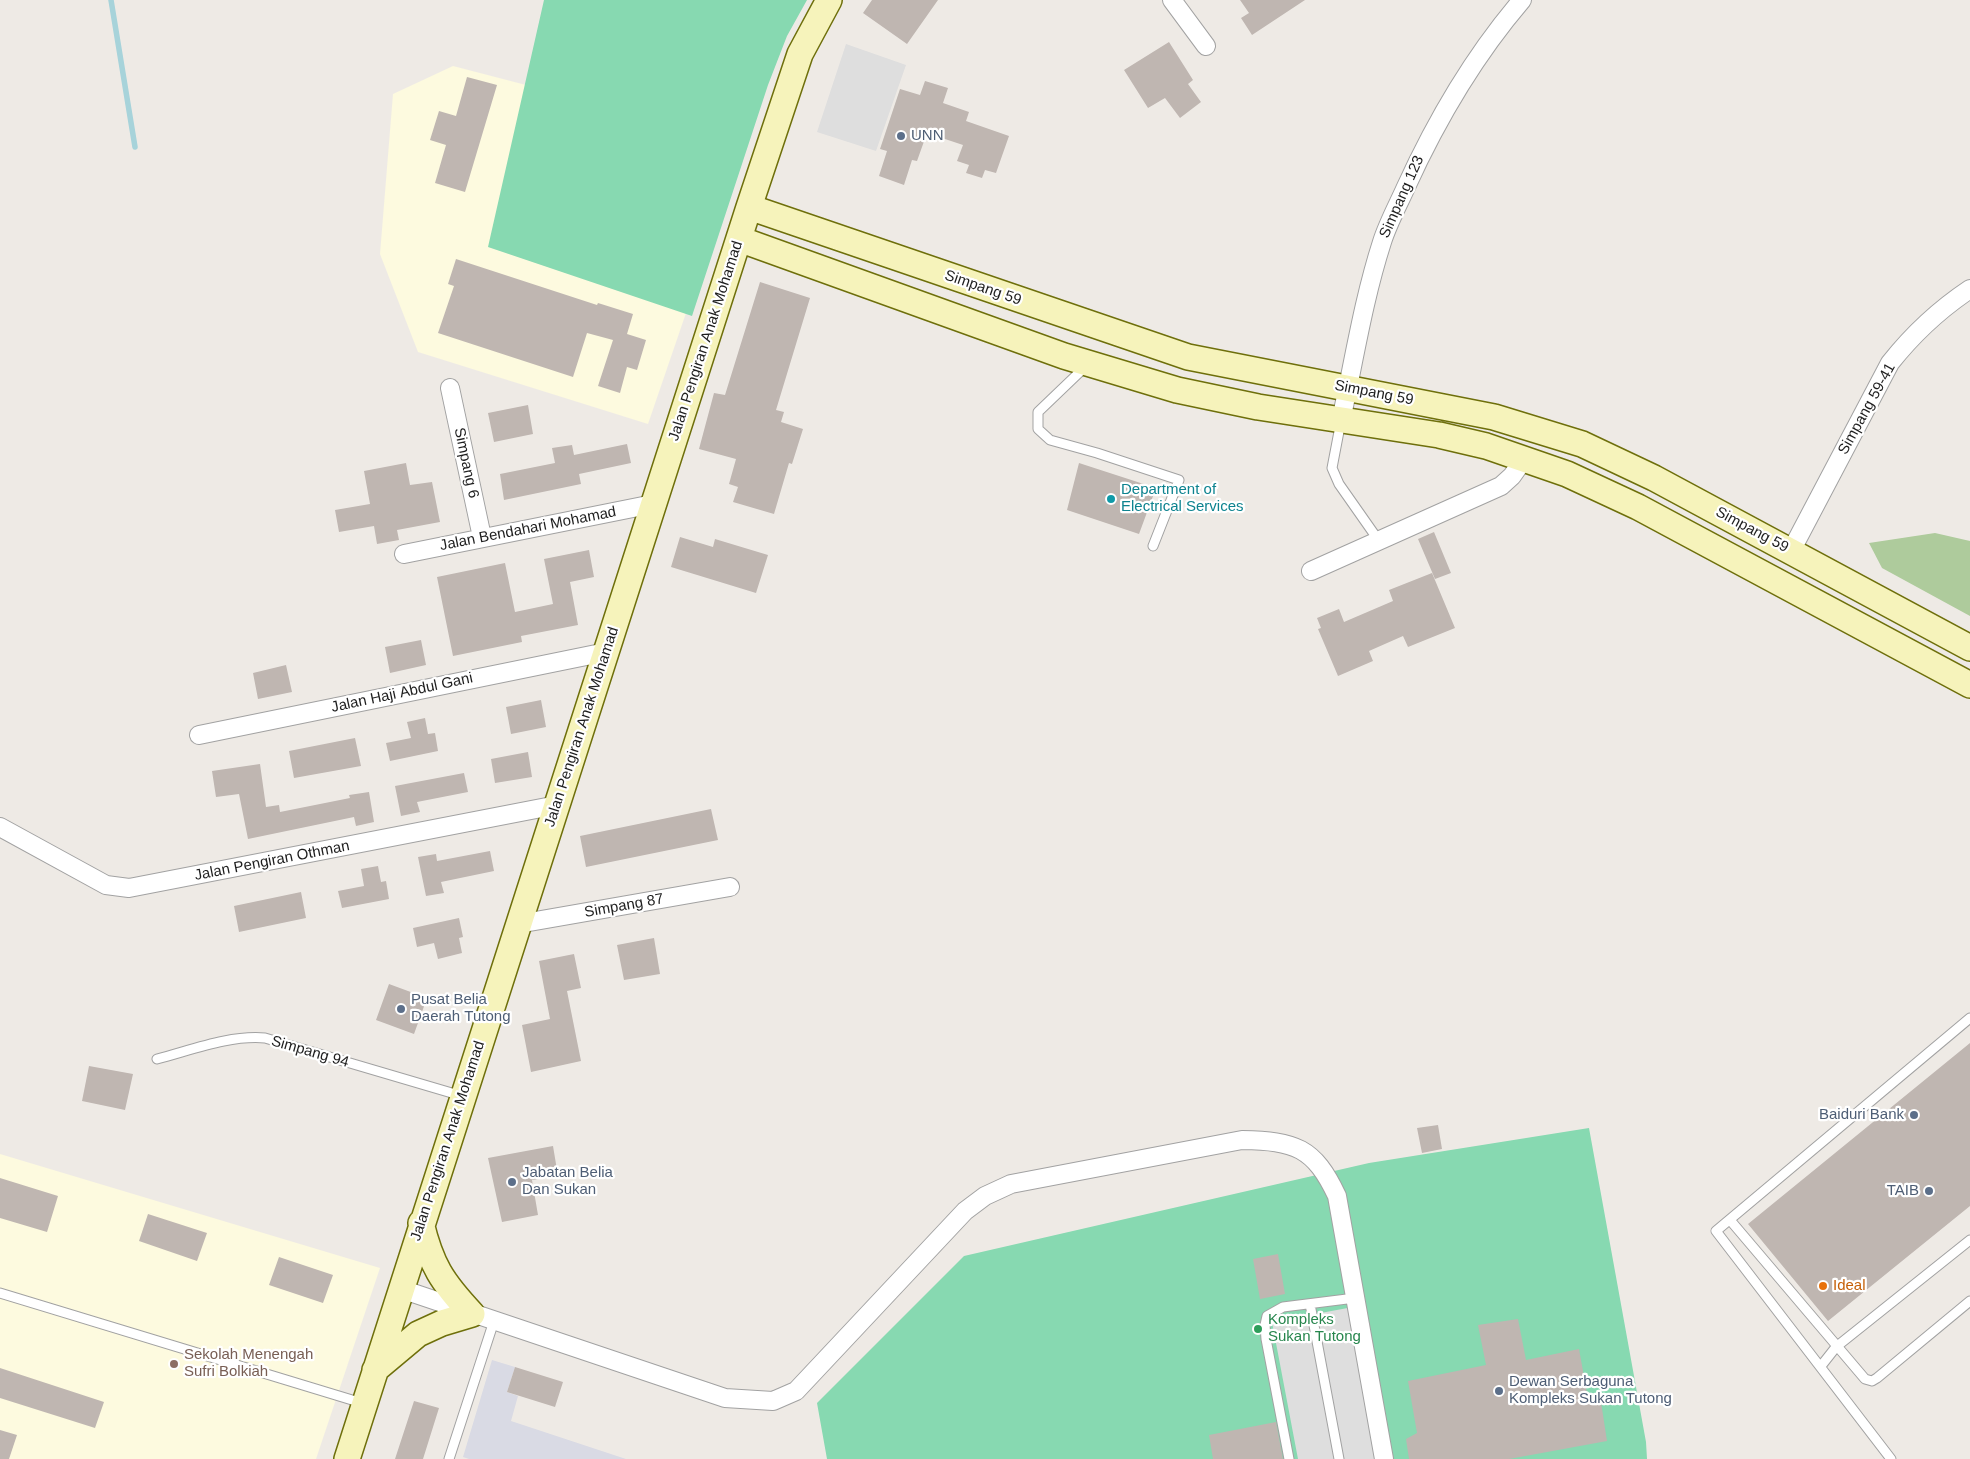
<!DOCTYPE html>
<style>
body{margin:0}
canvas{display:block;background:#eeeae5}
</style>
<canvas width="1970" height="1459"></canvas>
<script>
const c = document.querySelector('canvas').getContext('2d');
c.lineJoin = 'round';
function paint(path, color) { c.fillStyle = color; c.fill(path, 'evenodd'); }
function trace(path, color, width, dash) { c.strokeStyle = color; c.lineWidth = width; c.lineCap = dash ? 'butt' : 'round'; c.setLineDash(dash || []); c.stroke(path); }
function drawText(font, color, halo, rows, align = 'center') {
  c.font = font + ' Helvetica,sans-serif'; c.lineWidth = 4.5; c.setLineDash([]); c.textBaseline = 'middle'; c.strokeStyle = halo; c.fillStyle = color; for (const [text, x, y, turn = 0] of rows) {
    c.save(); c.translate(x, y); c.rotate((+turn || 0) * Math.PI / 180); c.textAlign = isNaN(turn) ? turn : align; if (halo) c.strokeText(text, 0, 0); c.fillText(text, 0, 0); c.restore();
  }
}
const education = new Path2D(`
 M453,66L526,85L489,247L686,313L648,424L418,352L380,254L393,94Z
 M0,1154L380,1268L316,1459H0Z`);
const forest = new Path2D(`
 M1935,533L1970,541V616L1882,568L1869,543Z`);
const pitch = new Path2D(`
 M544,0H807L787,36L768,85L692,316L488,247Z
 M1589,1128L1646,1442L1647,1459H827L817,1403L964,1256L1369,1163Z`);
const parking = new Path2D(`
 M846,44L906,65L876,151L817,132Z
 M1353,1307L1381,1459H1298L1272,1322Z`);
const plaza = new Path2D(`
 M492,1360L515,1367L507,1392L518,1396L511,1421L626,1459H469L463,1457Z`);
const stream = new Path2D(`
 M111,0L135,147`);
const building = new Path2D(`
 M872,0H938L907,44L863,13Z
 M1240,0H1305L1252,35L1241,18L1249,13Z
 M1169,42L1193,80L1188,84L1201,102L1180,118L1165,98L1148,108L1124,70Z
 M467,77L497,85L465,192L435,183L446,145L430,140L439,111L456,116Z
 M925,81L948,88L943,103L969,112L966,121L1009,136L996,173L985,170L982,178L966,173L969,165L957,161L963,145L927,133L917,161L912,160L904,185L879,176L887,151L880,149L900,89L920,95Z
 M456,259L597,305L598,303L633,314L627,334L646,340L637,370L627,367L620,393L598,386L613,340L587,333L573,377L438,333L454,286L448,284Z
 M760,282L810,298L776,410L784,412L781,422L803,429L792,464L789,463L774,514L733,502L738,487L729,484L736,459L699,449L714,393L725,395Z
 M528,405L533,434L494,442L488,413Z
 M627,444L631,463L579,474L581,484L504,500L500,474L555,463L552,448L572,445L574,455Z
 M406,463L410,485L432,482L440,522L397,530L399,540L377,544L374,526L339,532L335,510L370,504L364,471Z
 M1079,463L1156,488L1139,534L1067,510Z
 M1434,532L1451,573L1435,579L1418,539Z
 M680,537L713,547L715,539L768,555L756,593L671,567Z
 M589,550L594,577L570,582L578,625L521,636L522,642L453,656L437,577L505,563L515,612L553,604L544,559Z
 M1432,573L1455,628L1408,647L1403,636L1369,651L1373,661L1338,676L1318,629L1321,628L1317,618L1339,609L1344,622L1393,601L1389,590Z
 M421,640L426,665L390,673L385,647Z
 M286,665L292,692L258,699L253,673Z
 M541,700L546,727L511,734L506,707Z
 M425,718L428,734L435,733L438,751L390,761L386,743L411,738L407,722Z
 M355,738L361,766L294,778L289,751Z
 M528,752L532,777L495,783L491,759Z
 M260,764L266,807L279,805L280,812L350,798L349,795L369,792L374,822L356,826L354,817L248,839L239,794L216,797L212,771Z
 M464,773L468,792L417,802L420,812L401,816L395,786Z
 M711,809L718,840L586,867L580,836Z
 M490,851L494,871L441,882L444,893L426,896L418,857L436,854L437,861Z
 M378,866L381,882L386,881L389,899L342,908L338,891L364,886L361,869Z
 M301,892L306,918L239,932L234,906Z
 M459,918L463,937L459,938L462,953L438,959L434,943L417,947L413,928Z
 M654,938L660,974L624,980L617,945Z
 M574,954L581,988L567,991L581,1061L531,1072L522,1025L550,1019L539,961Z
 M389,984L427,998L414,1034L376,1020Z
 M1970,1043V1206L1828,1321L1748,1224Z
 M89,1066L133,1074L125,1110L82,1101Z
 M1438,1125L1442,1149L1422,1153L1417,1128Z
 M553,1146L558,1176L532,1180L538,1215L502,1222L488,1158Z
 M0,1178L58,1196L47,1232L0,1218Z
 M148,1214L207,1233L197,1261L139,1241Z
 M1278,1254L1285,1294L1260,1299L1253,1259Z
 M279,1257L333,1275L323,1303L269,1285Z
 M1518,1319L1526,1360L1579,1349L1589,1404L1601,1402L1607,1441L1509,1459H1409L1406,1439L1417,1433L1408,1381L1486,1365L1478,1325Z
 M515,1367L563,1382L555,1407L507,1392Z
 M0,1368L104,1402L95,1428L0,1398Z
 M414,1401L439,1408L423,1459H395Z
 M1276,1422L1283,1459H1213L1209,1435Z
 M0,1430L17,1435L9,1459H0Z`);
const lane = new Path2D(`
 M1086,366L1038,412V429L1050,440L1097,453L1179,480L1153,546
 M1341,421L1332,468L1339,484L1379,541
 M157,1059C192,1050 229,1035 265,1038L462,1096
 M1730,1220L1865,1379L1872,1381L1877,1378L1970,1301
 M0,1293L362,1403
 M1310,1304L1339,1459
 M1821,1366L1836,1347L1970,1240
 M449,1459L494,1321
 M1289,1459L1266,1339L1265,1325L1267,1316L1283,1307L1355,1298
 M1891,1459L1716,1231L1970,1018`);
const street = new Path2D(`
 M1172,0L1206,46
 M450,388L482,537
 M1341,420C1354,361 1363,301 1382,242C1388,223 1398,205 1406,187C1437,119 1474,56 1522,0
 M1791,551L1890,363C1913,334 1940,309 1970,289
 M404,554L653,504
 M1311,571L1501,486L1512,476L1524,459
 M199,735L606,652
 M0,827L106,885L129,888L557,805
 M518,924L730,887
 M401,1289L725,1398L773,1401L796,1391L965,1211L985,1196L1011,1184L1242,1140C1295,1141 1314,1147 1337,1196L1384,1459`);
const secondary = new Path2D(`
 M749,207L1188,357L1494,417L1582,444L1654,478L1970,648
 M739,239L1064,356L1177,390L1258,407L1439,435L1486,446L1567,474L1638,507L1970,685
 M375,1370L418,1334L442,1323L472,1314C442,1282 431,1265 421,1223
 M347,1459L749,207L800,54L829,0`);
const markers = [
 [901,136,5,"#5c6f8a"],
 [1111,499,5,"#0f9aa8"],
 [401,1009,5,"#5c6f8a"],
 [1914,1115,5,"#5c6f8a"],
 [512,1182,5,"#5c6f8a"],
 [1929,1191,5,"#5c6f8a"],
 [1823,1286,5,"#e8710a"],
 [1258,1329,5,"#2e9e5b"],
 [174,1364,5,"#8d6e63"],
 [1499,1391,5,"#5c6f8a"]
];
const serviceNames = [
 ["UNN",911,136],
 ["Pusat Belia",411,1000],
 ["Daerah Tutong",411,1017],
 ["Baiduri Bank",1904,1115,"right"],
 ["Jabatan Belia",522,1173],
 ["Dan Sukan",522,1190],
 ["TAIB",1919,1191,"right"],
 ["Dewan Serbaguna",1509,1382],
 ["Kompleks Sukan Tutong",1509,1399]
];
const streetNames = [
 ["Simpang 123",1402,197,-66],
 ["Simpang 59",983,288,19],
 ["Jalan Pengiran Anak Mohamad",706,341,-72],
 ["Simpang 59",1374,393,11],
 ["Simpang 59-41",1867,409,-61],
 ["Simpang 6",466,463,78],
 ["Jalan Bendahari Mohamad",528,529,-11],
 ["Simpang 59",1752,530,28],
 ["Jalan Haji Abdul Gani",402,693,-12],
 ["Jalan Pengiran Anak Mohamad",582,727,-72],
 ["Jalan Pengiran Othman",272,861,-11],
 ["Simpang 87",624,906,-10],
 ["Simpang 94",310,1052,16],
 ["Jalan Pengiran Anak Mohamad",448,1141,-72]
];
const cultureNames = [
 ["Department of",1121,490],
 ["Electrical Services",1121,507]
];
const foodNames = [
 ["Ideal",1833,1286]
];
const leisureNames = [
 ["Kompleks",1268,1320],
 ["Sukan Tutong",1268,1337]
];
const educationNames = [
 ["Sekolah Menengah",184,1355],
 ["Sufri Bolkiah",184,1372]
];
paint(education, '#fdfadf');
paint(forest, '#aecb9c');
paint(pitch, '#87d9b1');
paint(parking, '#dedede');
paint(plaza, '#d9dae4');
trace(stream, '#a7d3da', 5.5);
paint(building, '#bfb6b1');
trace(lane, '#a2a2a2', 11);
trace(street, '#a2a2a2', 20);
trace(secondary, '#6e6f0b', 28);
trace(lane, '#fff', 9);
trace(street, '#fff', 18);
trace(secondary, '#f6f3bb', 25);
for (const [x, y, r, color] of markers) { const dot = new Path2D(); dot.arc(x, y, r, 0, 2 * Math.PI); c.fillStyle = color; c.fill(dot); trace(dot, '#fff', 2); }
drawText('15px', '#4e5e75', '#fff', serviceNames, 'left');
drawText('15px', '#1e1e1e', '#fff', streetNames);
drawText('15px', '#0d838f', '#fff', cultureNames, 'left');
drawText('15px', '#c56008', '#fff', foodNames, 'left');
drawText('15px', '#27864d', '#fff', leisureNames, 'left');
drawText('15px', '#785e54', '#fff', educationNames, 'left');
</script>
